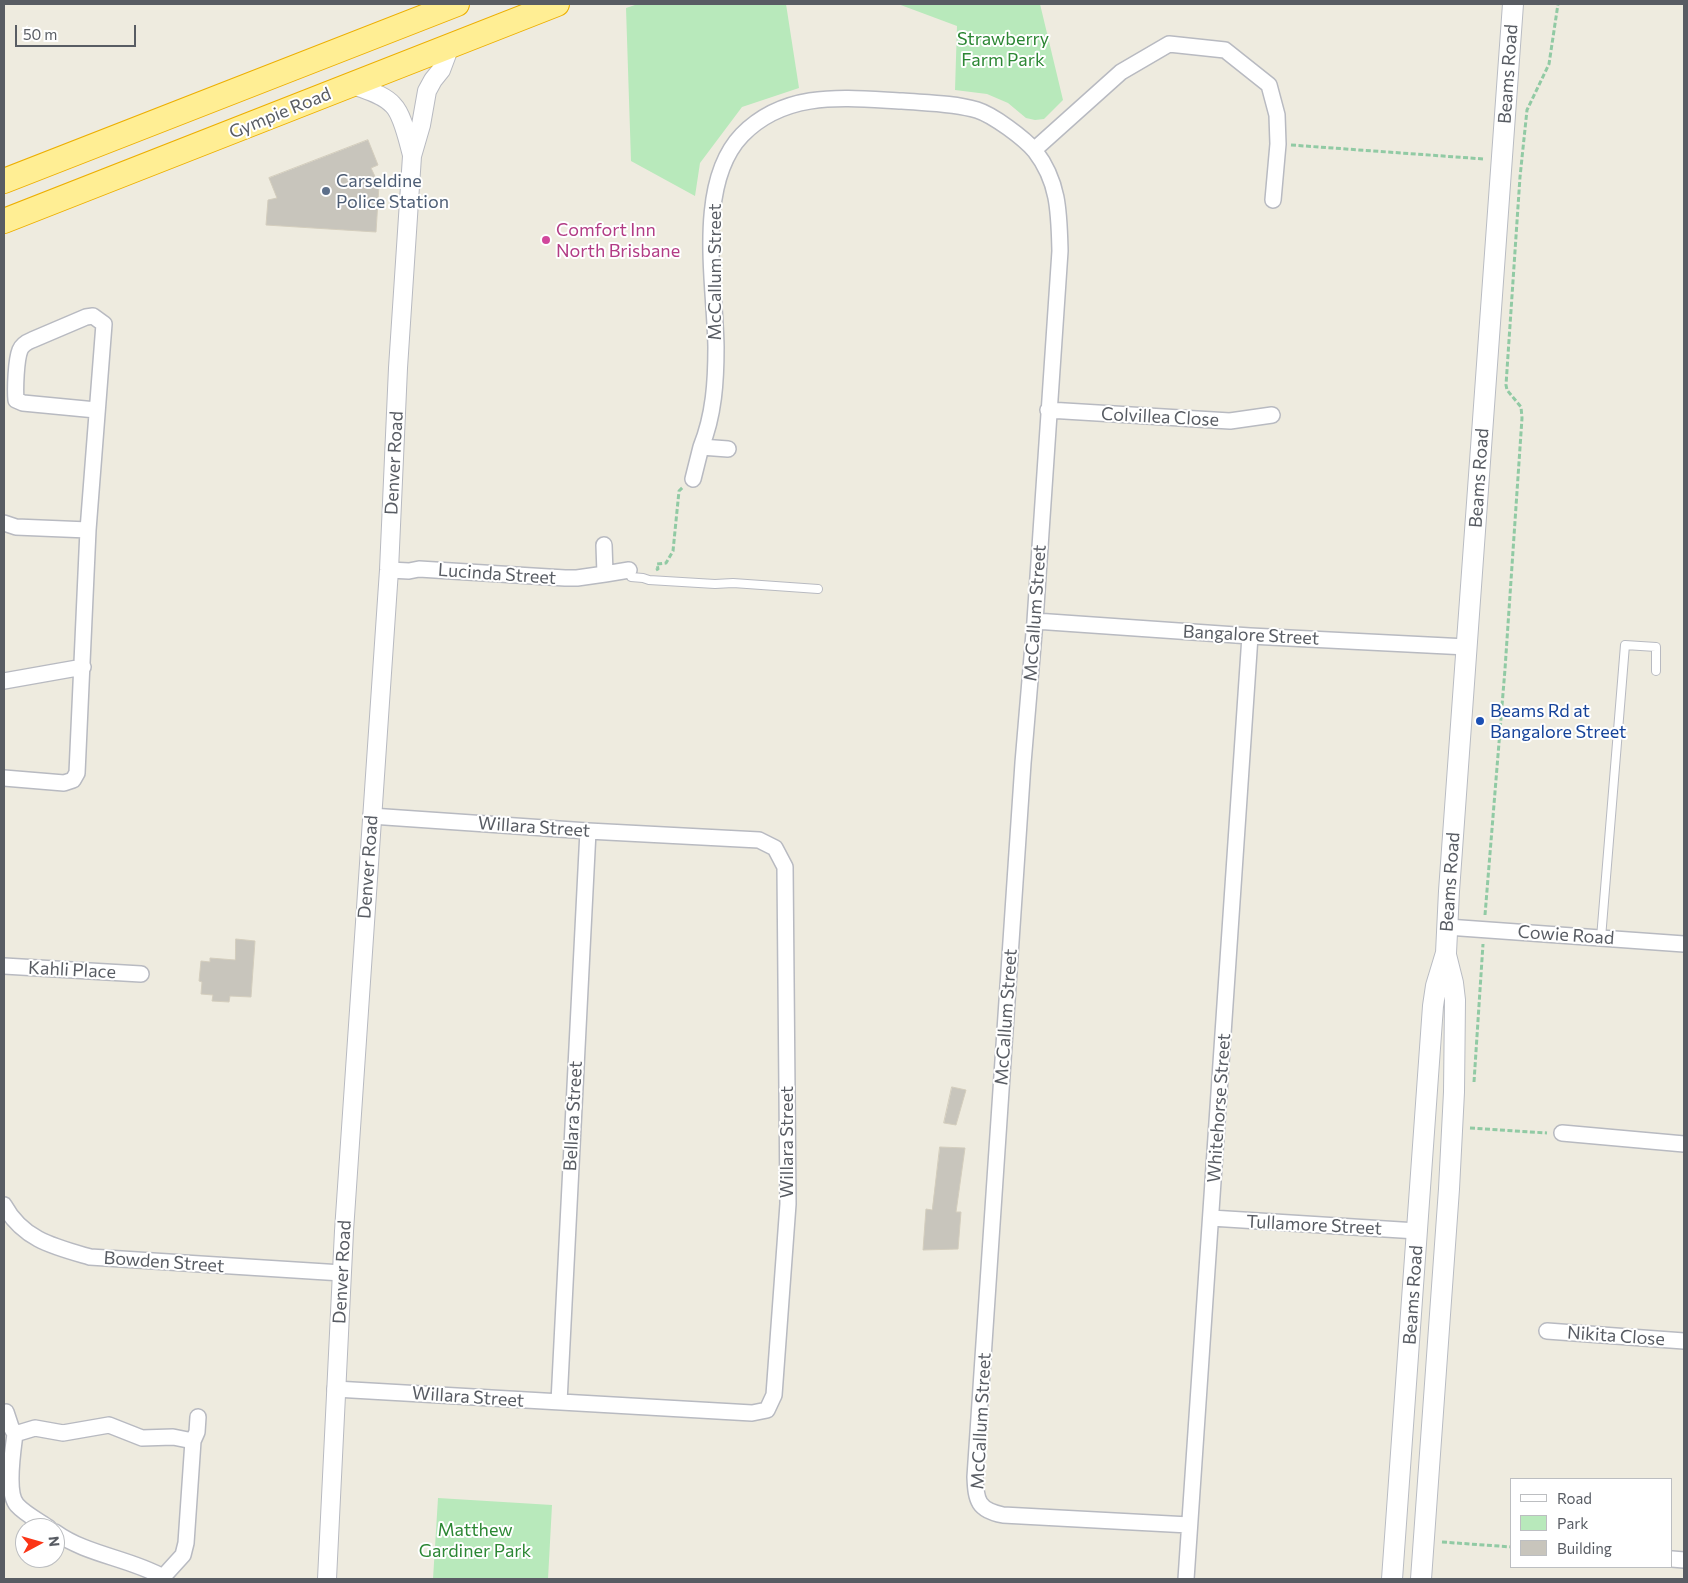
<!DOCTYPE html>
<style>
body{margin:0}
#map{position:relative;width:1688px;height:1583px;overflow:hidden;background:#eeebdf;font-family:Commissioner,sans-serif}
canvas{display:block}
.frame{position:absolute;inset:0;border:5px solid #585c63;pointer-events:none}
.legend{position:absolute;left:1510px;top:1478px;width:162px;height:90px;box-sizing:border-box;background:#fff;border:1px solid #bcbec1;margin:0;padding:6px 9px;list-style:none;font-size:15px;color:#585c63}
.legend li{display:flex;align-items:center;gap:10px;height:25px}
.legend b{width:25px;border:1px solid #bcbec1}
.north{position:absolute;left:15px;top:1518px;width:50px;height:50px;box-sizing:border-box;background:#fff;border:1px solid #bcbec1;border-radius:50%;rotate:84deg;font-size:14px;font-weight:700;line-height:20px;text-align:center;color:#585c63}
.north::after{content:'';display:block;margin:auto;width:18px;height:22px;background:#fb3517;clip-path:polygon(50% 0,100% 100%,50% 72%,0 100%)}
.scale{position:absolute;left:15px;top:25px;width:121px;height:22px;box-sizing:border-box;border:2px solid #585c63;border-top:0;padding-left:6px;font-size:15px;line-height:18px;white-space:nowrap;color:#585c63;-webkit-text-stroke:4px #fff;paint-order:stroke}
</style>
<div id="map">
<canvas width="1688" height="1583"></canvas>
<div class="frame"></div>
<ul class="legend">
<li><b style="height:6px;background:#fff"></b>Road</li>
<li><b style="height:14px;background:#b8e9bb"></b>Park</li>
<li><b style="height:14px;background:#c8c5bc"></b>Building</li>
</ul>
<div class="north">N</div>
<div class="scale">50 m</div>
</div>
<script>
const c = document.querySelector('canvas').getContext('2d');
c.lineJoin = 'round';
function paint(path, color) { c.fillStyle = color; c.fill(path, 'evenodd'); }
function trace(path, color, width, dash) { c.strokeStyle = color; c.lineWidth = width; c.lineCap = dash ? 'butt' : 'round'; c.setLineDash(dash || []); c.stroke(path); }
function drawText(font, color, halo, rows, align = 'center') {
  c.font = font + ' Commissioner,sans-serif'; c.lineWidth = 4; c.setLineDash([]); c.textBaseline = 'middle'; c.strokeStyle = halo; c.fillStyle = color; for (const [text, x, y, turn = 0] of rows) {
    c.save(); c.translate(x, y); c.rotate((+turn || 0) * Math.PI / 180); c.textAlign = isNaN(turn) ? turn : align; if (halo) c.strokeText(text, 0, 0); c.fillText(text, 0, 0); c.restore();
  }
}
const green = new Path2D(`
 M638,4H786L799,88L742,107L700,163L695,196L631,161L626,8Z
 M898,4H1040L1063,100L1044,119L1035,120L1026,118L1008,103L987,94L955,90L957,26Z
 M438,1498L552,1505L548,1579H433Z`);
const building = new Path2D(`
 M368,140L378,165L371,168L379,185L376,232L266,225L268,200L277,198L269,178Z
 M236,939L255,941L251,997L230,996L229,1002L212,1001L213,995L201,994L202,982L199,981L201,961L210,962V958L235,960Z
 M952,1087L966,1090L956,1125L944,1123Z
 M940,1147L965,1148L956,1212H961L958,1249L923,1250L926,1209L932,1210Z`);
const path = new Path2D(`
 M1291,145L1484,159
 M656,570L658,569L657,564L666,563L673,551L679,491L683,487
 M1485,915L1505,669L1522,418L1521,407L1507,390L1506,385L1520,177L1527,110L1549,64L1558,4
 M1474,1082L1483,944
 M1470,1128L1547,1133
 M1442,1542L1512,1547`);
const service = new Path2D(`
 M629,570L631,577L643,578L649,580L715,584L733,583L818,589
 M1601,938L1625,645L1656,647V671`);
const minor = new Path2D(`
 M1034,150L1121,72L1169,44L1225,50L1269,85L1277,115L1278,144L1273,200
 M1048,410L1230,421L1272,415
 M701,447C714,415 716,381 716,347C715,284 695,184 742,135C786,90 845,98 902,101C926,103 953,103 977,110C993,115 1024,138 1035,151C1059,182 1059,213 1060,251L1035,621L1023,763L975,1477C976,1501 978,1510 1003,1515L1189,1525
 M693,479L701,447L728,449
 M4,523L16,527L88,530
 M604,545L605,574L629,570
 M389,570L409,571L419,569L565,578H577L605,574
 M1035,621L1250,636L1467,647
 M4,681L83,667
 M4,778L64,783L73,780L77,773L88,530L104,324L93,316L86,317L32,340C27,342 22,345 20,350C16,360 15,389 16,400L23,403L96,410
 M1447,927L1684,944
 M4,966L141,974
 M1562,1133L1684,1144
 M4,1205C23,1240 55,1247 90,1257L342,1273
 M1211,1218L1417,1231
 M1547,1331L1684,1341
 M335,1389L752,1413L767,1410L774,1395L788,1204L785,867L775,848L759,840L588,831L371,816
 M559,1402L588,831
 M6,1412L11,1427L15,1434
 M49,1528C39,1521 25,1514 17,1505C6,1493 13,1449 15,1434L35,1428L63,1433L109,1425L142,1438L173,1437L193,1441
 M55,1532C87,1555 129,1558 163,1577L164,1579
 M1672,1559L1684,1560
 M163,1577L183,1555L186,1543L193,1441L197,1432L198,1417
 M1186,1579L1250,636`);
const tertiary = new Path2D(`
 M351,84C365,90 383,94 393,105C403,115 408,141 412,155
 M327,1579L344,1231L389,570L398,368L412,156L421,125L427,91L433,80L441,70L450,46`);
const secondary = new Path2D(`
 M1392,1579L1433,1006L1436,986L1446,953L1449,891L1513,4
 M1421,1579L1449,1189L1454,1092L1455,1000L1453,983L1446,955`);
const trunk = new Path2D(`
 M4,181L457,4
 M4,221L557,4`);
const markers = [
 [326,191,5,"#5c6f8a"],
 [546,240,5,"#d1479c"],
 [1480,721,5,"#1a4fb4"]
];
const parkNames = [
 ["Strawberry",1003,39],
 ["Farm Park",1003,60],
 ["Matthew",475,1530],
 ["Gardiner Park",475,1551]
];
const streetNames = [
 ["Beams Road",1508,74,-86],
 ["Gympie Road",280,113,-22],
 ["McCallum Street",715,272,-90],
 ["Colvillea Close",1160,417,3],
 ["Denver Road",394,463,-87],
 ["Beams Road",1479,478,-86],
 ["Lucinda Street",497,574,4],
 ["McCallum Street",1035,613,-86],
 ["Bangalore Street",1251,635,3],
 ["Willara Street",534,827,4],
 ["Denver Road",368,867,-86],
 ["Beams Road",1450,882,-86],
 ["Cowie Road",1566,935,4],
 ["Kahli Place",72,970,3],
 ["McCallum Street",1006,1017,-86],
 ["Whitehorse Street",1219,1108,-86],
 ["Bellara Street",573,1116,-87],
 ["Willara Street",787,1142,-90],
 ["Tullamore Street",1314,1225,3],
 ["Bowden Street",164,1262,4],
 ["Denver Road",342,1272,-87],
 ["Beams Road",1413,1295,-86],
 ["Nikita Close",1616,1336,4],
 ["Willara Street",468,1397,4],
 ["McCallum Street",981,1421,-87]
];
const serviceNames = [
 ["Carseldine",336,181],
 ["Police Station",336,202]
];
const hotelNames = [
 ["Comfort Inn",556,230],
 ["North Brisbane",556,251]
];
const transitNames = [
 ["Beams Rd at",1490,711],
 ["Bangalore Street",1490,732]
];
paint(green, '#b8e9bb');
paint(building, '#c8c5bc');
trace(building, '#d3cdbd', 1);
trace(service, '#b8bac1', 10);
trace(minor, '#b8bac1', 18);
trace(tertiary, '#b8bac1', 20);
trace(secondary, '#b9bcc3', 22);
trace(trunk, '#edaf00', 26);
trace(path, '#91caa4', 3, [5, 2.5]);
trace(service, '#fff', 8);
trace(minor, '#fff', 15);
trace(tertiary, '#fff', 18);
trace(secondary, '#fff', 20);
trace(trunk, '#ffee94', 24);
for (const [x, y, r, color] of markers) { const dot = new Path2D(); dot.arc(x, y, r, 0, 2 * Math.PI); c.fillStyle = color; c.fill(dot); trace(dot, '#fff', 2); }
drawText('18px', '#2c8734', '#fff', parkNames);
drawText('18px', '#585c63', '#fff', streetNames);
drawText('18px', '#4e5e75', '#fff', serviceNames, 'left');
drawText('18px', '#b23c85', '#fff', hotelNames, 'left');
drawText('18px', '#164399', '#fff', transitNames, 'left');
</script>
